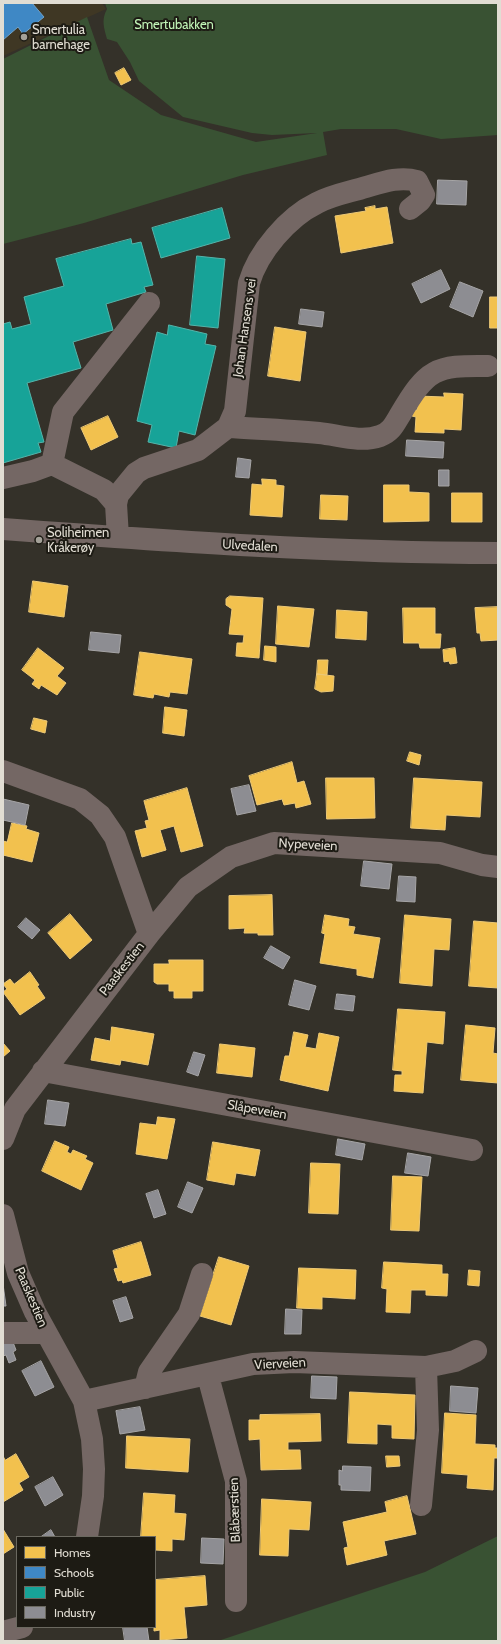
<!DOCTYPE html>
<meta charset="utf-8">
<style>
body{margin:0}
#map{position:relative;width:501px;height:1644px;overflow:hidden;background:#343129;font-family:Cabin,sans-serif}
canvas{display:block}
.frame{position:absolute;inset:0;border:4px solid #e1ddd3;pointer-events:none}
.legend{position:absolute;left:16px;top:1536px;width:140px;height:92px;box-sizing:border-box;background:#1d1b14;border:1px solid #6b6960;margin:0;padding:5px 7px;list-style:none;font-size:12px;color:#e1ddd3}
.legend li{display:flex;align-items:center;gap:8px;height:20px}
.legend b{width:20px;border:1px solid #6b6960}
</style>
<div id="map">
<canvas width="501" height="1644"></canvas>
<div class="frame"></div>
<ul class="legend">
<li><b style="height:11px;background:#f2c14e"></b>Homes</li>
<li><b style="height:11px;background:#3f88c5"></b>Schools</li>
<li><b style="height:11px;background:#17a398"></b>Public</li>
<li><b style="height:11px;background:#8d8d92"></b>Industry</li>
</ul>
</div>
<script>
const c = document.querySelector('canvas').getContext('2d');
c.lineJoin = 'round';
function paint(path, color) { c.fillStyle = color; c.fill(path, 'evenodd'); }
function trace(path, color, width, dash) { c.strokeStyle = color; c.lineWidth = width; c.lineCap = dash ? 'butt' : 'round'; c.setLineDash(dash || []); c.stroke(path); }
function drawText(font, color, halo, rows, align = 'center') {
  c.font = font + ' Cabin,sans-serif'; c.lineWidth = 4; c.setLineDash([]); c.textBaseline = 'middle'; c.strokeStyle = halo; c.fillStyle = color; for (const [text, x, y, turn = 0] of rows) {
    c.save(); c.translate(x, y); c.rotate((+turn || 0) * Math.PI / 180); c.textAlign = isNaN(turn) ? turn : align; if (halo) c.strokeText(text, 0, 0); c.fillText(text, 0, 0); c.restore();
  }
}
const built = new Path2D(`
 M3,3H102L106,9L3,56Z`);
const green = new Path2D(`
 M105,3H498V135L441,139L396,129H341L323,132L327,155L243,175L84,223L3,244V59L87,17L109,80L161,115L256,142L317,133L272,135L252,133L183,117L139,81L130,62L117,42L107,39C104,28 101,20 107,9Z
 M498,1536V1641H218L425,1572Z`);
const homes = new Path2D(`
 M124,68L131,80L121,85L115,73Z
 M375,206V209L387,207L393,243L341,253L335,216L366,211L365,208Z
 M490,297H498V328H490Z
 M275,327L306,332L300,381L268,376Z
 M444,393L463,394L461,430L444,429V433L415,432L416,417L412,416L413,410H417L418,396L444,397Z
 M108,416L118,437L91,450L81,428Z
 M262,479L276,480V485L284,486L282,517L250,515L252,484L262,485Z
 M384,485H409V492L429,493V521L384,522Z
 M452,493H482V522H452Z
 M321,495L348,496L347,520L320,519Z
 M33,581L68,586L64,617L29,612Z
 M230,596L263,598L259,658L236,656L237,643H243L244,635L229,634L232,609L226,605V599Z
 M278,606L314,609L309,647L276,644Z
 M498,607V640L481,641L480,633H477L475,608Z
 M403,608H435V634H441L440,648H420L419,643H404Z
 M337,610L367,612L366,640L336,638Z
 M265,646L276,647V662L264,660Z
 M38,648L64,668L57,676L66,683L57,695L41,685L39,689L32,684L35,680L22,670Z
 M455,648L457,663L450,664L449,661L444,662L443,650Z
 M140,652L192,659L187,694L170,692L169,697L154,694L153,698L134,695Z
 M318,660H328L327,675L317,674Z
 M317,674L334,676L333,691L321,692L315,689Z
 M165,707L187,710L184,736L163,733Z
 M34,718L47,721L45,733L31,729Z
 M410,752L421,755L419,765L407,761Z
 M292,762L297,783L304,781L311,804L296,808L295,803L284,805L282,799L257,805L249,776Z
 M326,778H374L375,818L327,819Z
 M414,778L482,782L480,817L446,815L445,830L411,828Z
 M187,788L203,846L181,852L174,826L160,830L166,850L142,857L135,831L147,828L145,821L149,820L144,801Z
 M12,823L27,826L26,829L39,833L32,862L3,855V841L7,842Z
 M272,895L273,935H258V933H244L245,928L229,929V896Z
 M70,914L92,940L70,959L48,933Z
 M325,915L349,919L348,926L355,927L353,934L380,938L373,978L357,975V969L320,963L325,934L322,933Z
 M405,915L451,919L449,950L434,949L432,986L400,983Z
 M474,921L498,923V988L469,986Z
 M169,960H203V991H192V998H174V991H169V984H157L154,982V964H169Z
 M30,972L39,985L37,986L45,998L20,1015L3,992L7,989L3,984L10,979L14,984Z
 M398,1009L445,1012L443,1044L427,1042L423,1093L394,1091L395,1075H402V1071L393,1070Z
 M466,1025L495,1028L493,1053L498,1054V1083L461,1080Z
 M112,1027L154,1034L148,1065L121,1060L120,1065L91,1060L95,1038L110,1041Z
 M294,1032L308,1035L305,1047L316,1049L319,1033L339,1037L328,1091L280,1080L285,1056H289Z
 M3,1043L10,1051L3,1057Z
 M220,1044L255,1048L252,1077L217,1073Z
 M158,1117L175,1119L167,1159L136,1154L140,1123L156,1125Z
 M55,1141L69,1147L67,1152L71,1154L73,1150L87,1156L85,1159L93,1163L81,1190L42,1171Z
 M213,1142L260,1150L255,1176L236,1173L234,1185L207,1180Z
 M311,1163L340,1164L338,1214L309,1213Z
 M393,1176L422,1177L419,1231L391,1230Z
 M141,1242L151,1275L123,1283L122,1280L118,1281L114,1269L118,1268L113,1251Z
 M219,1257L249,1266L231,1325L200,1316Z
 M384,1262L442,1265V1274H448L447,1296L426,1295V1290H411L410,1313L386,1312L387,1289L382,1288Z
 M299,1268L356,1270L355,1299L322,1297V1309L297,1308Z
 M469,1270L480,1271L479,1286L468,1285Z
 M350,1392L415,1395L414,1439L392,1438V1425L377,1424V1444L348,1443Z
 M445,1413L476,1415L475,1444L495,1445V1448H498V1458H494L493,1490L467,1488L468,1475L442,1473Z
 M320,1414L321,1441L288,1442V1450H300L301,1469L261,1470L260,1439L249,1440V1420H260V1415Z
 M127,1436L190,1439L188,1472L126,1468Z
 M16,1454L29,1477L19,1483L23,1490L3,1502V1456L5,1460Z
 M386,1456H399L400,1466L387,1467Z
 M144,1493L175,1495L174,1513L186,1514L184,1540L172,1539V1551L155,1550V1537H141Z
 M407,1496L416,1534L384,1541L387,1555L347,1565L344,1548L348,1547L343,1522L387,1512L385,1502Z
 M262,1499L311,1502L309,1530L289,1529L288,1556L260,1555Z
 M3,1529L14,1547L3,1554Z
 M205,1576L207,1605L184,1607L187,1638L160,1640V1630L154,1631V1627L155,1580Z`);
const schools = new Path2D(`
 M3,3H32L44,17L23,34L18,27L3,40Z`);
const public = new Path2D(`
 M222,208L230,238L161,258L152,228Z
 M131,239L132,244L141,242L153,285L144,287L146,292L106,304L113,330L73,342L81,368L27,383L44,442L38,443L41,452L3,463V324L10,322L12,329L31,324L24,297L64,286L56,259Z
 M197,256L225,259L218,328L190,325Z
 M169,325L207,334L205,344L216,346L195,435L179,431L176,448L148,442L152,425L137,421L157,332L167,335Z`);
const industry = new Path2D(`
 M438,180L467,181L466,205L437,204Z
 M441,270L450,289L421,303L412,284Z
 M460,282L483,291L473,317L450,307Z
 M301,309L324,312L322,327L299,324Z
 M407,440L444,442L443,458L406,456Z
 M238,458L251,460L249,478L236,477Z
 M439,470H449V486H439Z
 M91,632L121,635L119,653L89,650Z
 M249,785L256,811L237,815L231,789Z
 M3,799L29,805L25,825L3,820Z
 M364,861L392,864L389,889L361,886Z
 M399,876L416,877L415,902L397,901Z
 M26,918L40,930L32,939L18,927Z
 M271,946L290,957L283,969L264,958Z
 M295,980L316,986L309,1010L289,1005Z
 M337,994L355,996L353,1011L335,1009Z
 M194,1052L205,1055L198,1076L187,1072Z
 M48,1100L69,1103L65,1126L45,1124Z
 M338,1139L365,1144L362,1160L336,1155Z
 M408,1153L431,1157L428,1176L405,1173Z
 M188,1182L203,1188L192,1213L178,1207Z
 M158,1190L166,1214L154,1218L146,1194Z
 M3,1284L6,1306H3Z
 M126,1297L133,1318L120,1322L113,1301Z
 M286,1309L302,1310L301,1334H285Z
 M11,1337L16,1350L13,1352L16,1360L9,1363L6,1355L3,1356V1340Z
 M41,1361L54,1387L35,1396L22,1371Z
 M312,1376L337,1377L336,1399L311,1398Z
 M451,1386L478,1388L476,1413L450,1411Z
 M140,1407L145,1430L120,1434L116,1411Z
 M343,1466L371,1467L370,1491L341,1490V1485H339V1470L342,1471Z
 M53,1477L63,1495L45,1506L35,1487Z
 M51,1530L55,1537H41Z
 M202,1538L224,1539L223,1564L201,1563Z
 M123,1627H147L149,1641H125Z`);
const minor = new Path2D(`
 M228,427C259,429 289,430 319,433C339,435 360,443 380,436C391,432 394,425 400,415C427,369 435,365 488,366
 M52,464L104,490L116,504
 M3,478L33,471L52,464L63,412L149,303
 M3,529C168,541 333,553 498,553
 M118,537L116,504L118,495L136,473L144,468L198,450L228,427L235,411L249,283C258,252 288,217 317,203C332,195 350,192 366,187C383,182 400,176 417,181L424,195L420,201L410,209
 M3,771L80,799L100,815L115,837L149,934
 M43,1071L472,1150
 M3,1139L15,1109L149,934L188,887L231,857L274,843L440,853L482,865L498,867
 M3,1215L18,1273L35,1312L84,1401L92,1439L94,1469L93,1496L87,1537
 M3,1333H46
 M208,1376L236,1481V1601
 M145,1388L149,1372L189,1314L202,1274
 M84,1401L253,1364L294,1362L426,1367L455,1361L476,1351
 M421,1505L428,1430L426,1367
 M3,1632L22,1627`);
const markers = [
 [24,37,4,"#a4a198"],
 [39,540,4,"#a4a198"]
];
const parkNames = [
 ["Smertubakken",174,25]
];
const poiNames = [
 ["Smertulia",32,30],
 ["barnehage",32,45],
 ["Soliheimen",47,533],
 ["Kråkerøy",47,548]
];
const streetNames = [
 ["Johan Hansens vei",245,328,-82],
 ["Ulvedalen",250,546,3],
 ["Nypeveien",308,845,3],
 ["Paaskestien",122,969,-52],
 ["Slåpeveien",257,1110,10],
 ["Paaskestien",31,1297,67],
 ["Vierveien",280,1364,-3],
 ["Blåbærstien",235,1510,-92]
];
paint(built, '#3f3724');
paint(green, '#395233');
paint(homes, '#f2c14e');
trace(homes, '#edc976', 1);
paint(schools, '#3f88c5');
trace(schools, '#70a2c9', 1);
paint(public, '#17a398');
trace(public, '#54b4aa', 1);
paint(industry, '#8d8d92');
trace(industry, '#a6a5a6', 1);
trace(minor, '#746764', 22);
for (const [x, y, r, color] of markers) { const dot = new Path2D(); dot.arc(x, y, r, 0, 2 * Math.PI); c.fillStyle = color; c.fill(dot); trace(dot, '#1d1b14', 1.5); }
drawText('13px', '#c2f5b7', '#1d1b14', parkNames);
drawText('13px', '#e1ddd3', '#1d1b14', poiNames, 'left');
drawText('13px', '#e1ddd3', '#1d1b14', streetNames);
</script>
